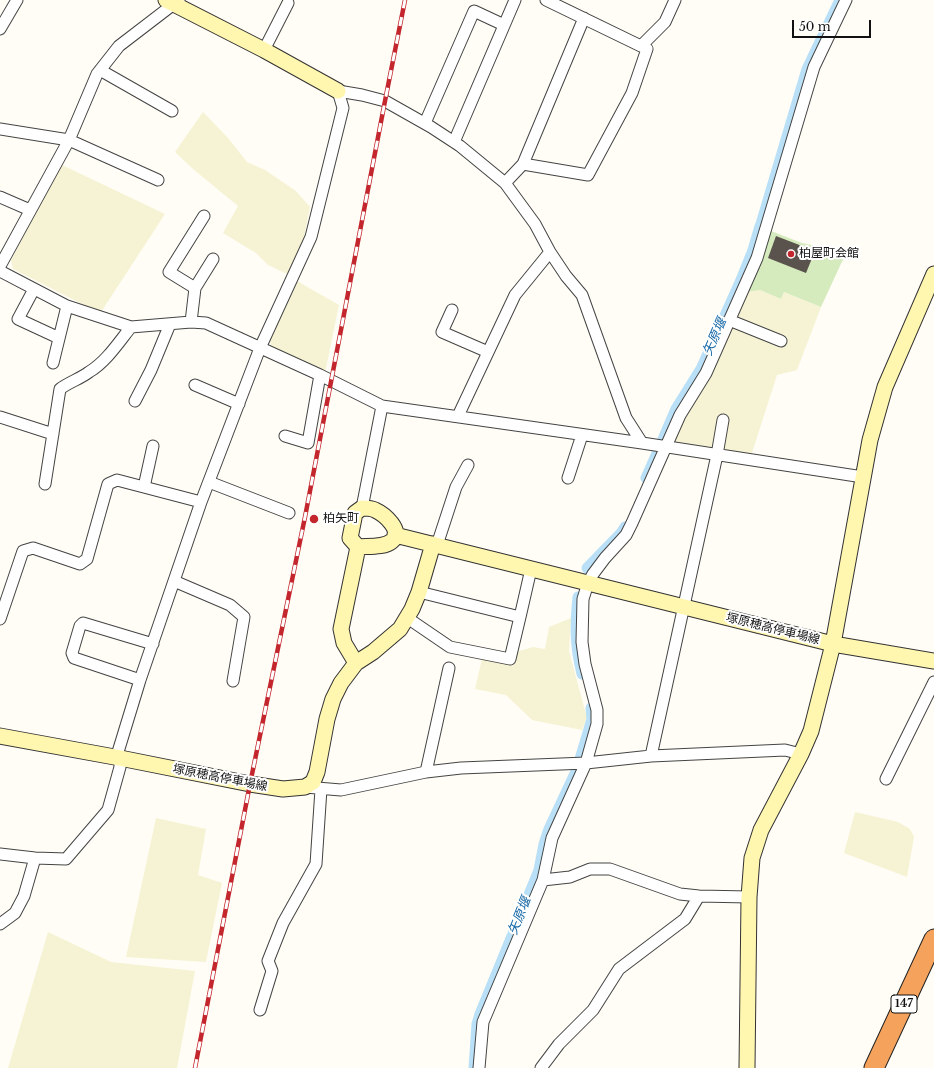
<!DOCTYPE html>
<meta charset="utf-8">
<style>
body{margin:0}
#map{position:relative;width:934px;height:1068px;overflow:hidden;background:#fffdf5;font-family:"Libre Baskerville",serif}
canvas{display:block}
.scale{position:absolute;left:792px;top:20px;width:79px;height:18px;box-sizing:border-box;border:2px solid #111;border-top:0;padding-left:5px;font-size:12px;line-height:14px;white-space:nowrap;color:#111;-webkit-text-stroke:3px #fff;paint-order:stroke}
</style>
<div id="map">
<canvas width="934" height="1068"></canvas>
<div class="scale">50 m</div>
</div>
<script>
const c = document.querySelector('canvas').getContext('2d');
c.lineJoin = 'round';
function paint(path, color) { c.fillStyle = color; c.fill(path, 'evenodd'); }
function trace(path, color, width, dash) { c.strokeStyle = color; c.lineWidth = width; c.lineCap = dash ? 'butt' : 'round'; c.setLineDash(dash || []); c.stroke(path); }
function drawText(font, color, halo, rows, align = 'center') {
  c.font = font + ' "Libre Baskerville","Noto Sans JP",serif'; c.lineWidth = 4; c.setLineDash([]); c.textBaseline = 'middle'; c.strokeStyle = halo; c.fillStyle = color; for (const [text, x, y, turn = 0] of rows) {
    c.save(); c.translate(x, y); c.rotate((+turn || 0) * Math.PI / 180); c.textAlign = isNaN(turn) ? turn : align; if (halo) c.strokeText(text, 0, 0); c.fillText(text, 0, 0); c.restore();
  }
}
const farmland = new Path2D(`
 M203,112L228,138L247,162L265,170L296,191L310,207L303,242L287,274L268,265L256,253L223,233L238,206L193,169L175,152Z
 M60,164L165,214L101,312L94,310L13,269L11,260Z
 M297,281L339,305L325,373L272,347L269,339Z
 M760,290L781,299L784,292L821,307L797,370L777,375L751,456L673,444L689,409L747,292Z
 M571,618L569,651L587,718L582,730L532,720L506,695L475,689L482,659L512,664L516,652L533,647L545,649L549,627Z
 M855,812L898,822L910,829L914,837L907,877L844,853Z
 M156,818L206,829L198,875L222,883L206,962L126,957Z
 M48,932L111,962L195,971L177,1068H8Z`);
const green = new Path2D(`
 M771,231L802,243L830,249L845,255L821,307L784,292L781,299L760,290L747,292Z`);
const canal = new Path2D(`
 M761,224L807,69L840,0
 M661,444L676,409L701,369L741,280L753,250L760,226
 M646,478L658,451
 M587,568L621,533L625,527
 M578,597C575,626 575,646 582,674
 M580,759L592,719L591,708
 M474,1068L477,1024L480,1014L539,870L544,844L549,829L578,767`);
const building = new Path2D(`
 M776,236L815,251L806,273L768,258Z`);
const street = new Path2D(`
 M0,29L17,0
 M641,46L665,22L675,0
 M264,50L288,3
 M100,70L172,111
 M425,123L474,11L504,25
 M0,129L69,140L158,180
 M454,142L515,0
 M523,164L588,175L632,93L647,49L546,0
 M505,183L523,164L584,18
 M0,197L30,210
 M0,266L69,140L97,74L119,46L179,0
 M0,271L67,306L131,327L191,322L206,323L320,375L382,406L642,443L863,477
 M195,288L169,272L204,216
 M34,289L18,319L59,338
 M452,310L442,332L488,352
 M729,320L781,341
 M191,322L195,288L213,259
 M53,363L67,306
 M195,385L239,404
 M135,401L151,370L170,324
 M458,416L515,295L550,252
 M0,417L53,434
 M285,436L308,443L320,375
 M568,478L582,435
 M209,482L289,513
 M45,484L60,389C69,382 80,379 89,372C106,362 119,342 131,327
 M144,487L153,446
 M362,508L382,406
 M437,545L456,487L468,465
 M174,581L230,605L244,617L233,681
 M419,592L520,617L531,569
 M406,617L450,647L510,659L520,617
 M0,619L23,551L33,548L80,564L87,559L108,484L117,480L201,502
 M140,680L74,658L72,653L80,626L83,623L153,644
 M651,756L717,455L723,420
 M426,772L449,668
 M886,779L934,682
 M305,787L341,790L426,772L461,768L586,763L651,756L785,750L801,754
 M0,854L35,858L66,859L108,810L120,767V758L118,752L140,680L201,502L260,348L311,237L343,108L338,91L362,95L385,101L431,127L460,146L505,183L535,224L550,252L566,276L582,295L626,418L642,443
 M543,880L570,877L590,869H610L680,894L699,896L749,897
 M0,924L15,913L24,896L35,858
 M260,1010L272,971L268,961L283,923L316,864L321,789
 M479,1068L483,1022L543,880L552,838L586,763L597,724V710L585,664L582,642L583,599L588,583L593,574L605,558L626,535L632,523L680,415L706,373L757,258L814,67L846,0
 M541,1068L559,1044L593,1010L619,969L685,919L699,896`);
const secondary = new Path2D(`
 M166,0L264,50L338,91
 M362,508C366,508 371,508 375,510C384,514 404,531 392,541C384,548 367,546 358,547L350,538L355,513Z
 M395,535L833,644L870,440L885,387L934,274
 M356,663L344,643L341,629L358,547
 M0,736L120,758L250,784L283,789L305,787L313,782L317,772L327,719L333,699L341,683L356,663L373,652L400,629L412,609L419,592L433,544
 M747,1068L749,897L752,858L761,830L801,754L811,731L833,644L934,661`);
const highway = new Path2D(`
 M874,1068L934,939`);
const rail = new Path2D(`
 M195,1068L250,784L305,517L385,101L405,0`);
const markers = [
 [791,254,4,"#c4262e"],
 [314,519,5,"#c4262e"]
];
const shields = [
 [904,1004,26]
];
const shieldNames = [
 ["147",904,1004]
];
const poiNames = [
 ["柏屋町会館",799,254],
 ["柏矢町",323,519]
];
const streetNames = [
 ["塚原穂高停車場線",773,629,14],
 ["塚原穂高停車場線",220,778,11]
];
const waterNames = [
 ["矢原堰",715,337,-66],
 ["矢原堰",520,916,-68]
];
paint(farmland, '#f6f3d4');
paint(green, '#d5ebbd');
trace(canal, '#b9e0f7', 11);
paint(building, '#5a524d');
trace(street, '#444', 13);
trace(secondary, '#333', 17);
trace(highway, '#222', 21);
trace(street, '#fff', 11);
trace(secondary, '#fff6b0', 15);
trace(highway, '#f5a25d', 19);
trace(rail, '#c4262e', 4.5);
trace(rail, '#fff', 3, [9]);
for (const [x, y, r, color] of markers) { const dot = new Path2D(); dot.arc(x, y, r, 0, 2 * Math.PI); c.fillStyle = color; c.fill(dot); trace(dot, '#fff', 1.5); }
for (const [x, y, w] of shields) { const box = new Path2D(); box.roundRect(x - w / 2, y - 9, w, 18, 3); c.fillStyle = '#fff'; c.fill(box); trace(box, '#111', 1); }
drawText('bold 11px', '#111', null, shieldNames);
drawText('12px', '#111', '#fff', poiNames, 'left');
drawText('12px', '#111', '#fff', streetNames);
drawText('italic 13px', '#1768a6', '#fff', waterNames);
</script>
